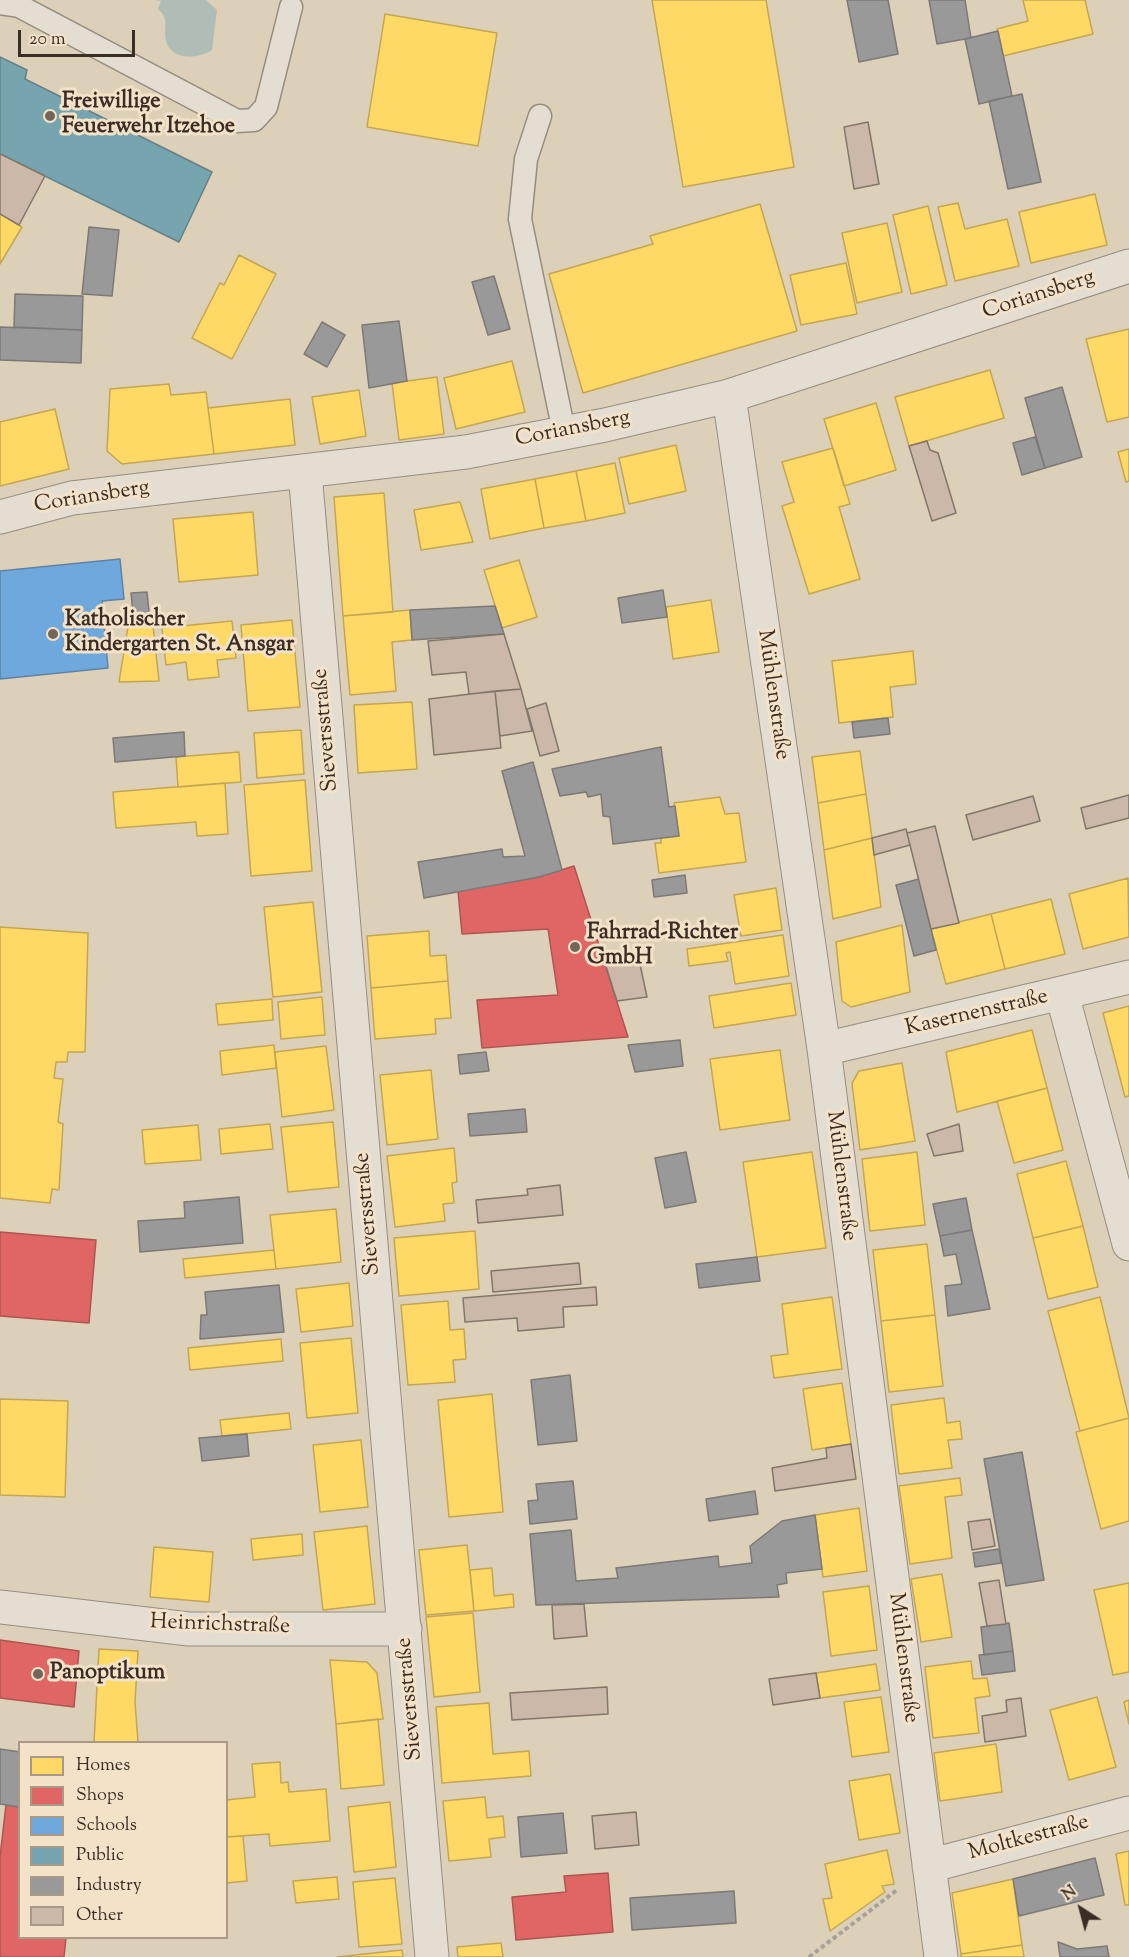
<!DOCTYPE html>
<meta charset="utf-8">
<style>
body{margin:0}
#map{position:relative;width:1129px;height:1957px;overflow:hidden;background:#ddd0b9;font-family:"Sorts Mill Goudy",serif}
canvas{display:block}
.legend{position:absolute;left:18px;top:1741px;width:210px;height:198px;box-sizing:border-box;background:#f3e2c8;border:2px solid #a99a87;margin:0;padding:8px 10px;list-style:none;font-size:18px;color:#3a2d25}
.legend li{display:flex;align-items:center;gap:12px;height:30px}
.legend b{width:30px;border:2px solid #a99a87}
.north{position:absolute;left:1051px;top:1879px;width:60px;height:60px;-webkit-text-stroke:4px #f3e2c8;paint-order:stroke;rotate:324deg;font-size:16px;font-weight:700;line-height:24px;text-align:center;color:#3a2d25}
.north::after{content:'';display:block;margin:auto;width:21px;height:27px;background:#3a2d25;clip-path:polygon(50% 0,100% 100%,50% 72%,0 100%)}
.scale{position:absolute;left:18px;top:30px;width:117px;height:27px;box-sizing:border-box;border:3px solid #3a2d25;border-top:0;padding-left:8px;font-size:18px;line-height:21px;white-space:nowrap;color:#3a2d25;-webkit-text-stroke:4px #f3e2c8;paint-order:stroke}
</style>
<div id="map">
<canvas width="1129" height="1957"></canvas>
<ul class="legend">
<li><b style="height:16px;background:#ffd966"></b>Homes</li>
<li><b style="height:16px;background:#e06666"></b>Shops</li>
<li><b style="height:16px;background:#6fa8dc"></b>Schools</li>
<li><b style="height:16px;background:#76a5af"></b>Public</li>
<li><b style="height:16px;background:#999"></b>Industry</li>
<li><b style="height:16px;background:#cbb8a8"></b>Other</li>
</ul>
<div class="north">N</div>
<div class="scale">20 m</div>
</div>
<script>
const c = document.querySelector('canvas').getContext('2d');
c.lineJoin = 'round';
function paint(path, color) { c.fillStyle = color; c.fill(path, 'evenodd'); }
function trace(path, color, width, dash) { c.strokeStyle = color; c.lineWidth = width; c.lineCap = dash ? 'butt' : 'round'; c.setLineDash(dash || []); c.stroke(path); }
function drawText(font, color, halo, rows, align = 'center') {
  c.font = font + ' "Sorts Mill Goudy",serif'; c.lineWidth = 6; c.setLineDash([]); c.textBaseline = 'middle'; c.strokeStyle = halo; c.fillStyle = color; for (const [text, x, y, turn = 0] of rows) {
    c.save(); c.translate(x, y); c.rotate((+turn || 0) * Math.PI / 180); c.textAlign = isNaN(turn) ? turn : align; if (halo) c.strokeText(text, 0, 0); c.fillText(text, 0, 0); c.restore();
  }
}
const water = new Path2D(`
 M155,0H206L217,10L212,50C199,59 171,61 166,41C163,29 170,19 158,9L161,1Z`);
const homes = new Path2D(`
 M652,0H766L794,167L683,187Z
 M1023,0H1085L1093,34L1003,56L997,29L1028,21Z
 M385,14L497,33L478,146L367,127Z
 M1095,194L1107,245L1031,263L1019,212Z
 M958,203L965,229L1007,219L1019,266L955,281L938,207Z
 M760,204L797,331L583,393L549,274L653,244L650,236Z
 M928,206L947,285L911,294L893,215Z
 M0,214L22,227L0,264Z
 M887,223L902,292L857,303L842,233Z
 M239,255L276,274L232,359L192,338L220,283L224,285Z
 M846,263L857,314L801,325L790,275Z
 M1129,329V417L1107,422L1086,339Z
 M512,361L525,412L456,429L444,378Z
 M990,370L1004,418L909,446L895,397Z
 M437,377L444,434L399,440L392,383Z
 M169,384L171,395L206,392L214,454L122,464L107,451L110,389Z
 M359,390L366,436L320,444L312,397Z
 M290,399L295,445L214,454L208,408Z
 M876,403L896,470L844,486L824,419Z
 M55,409L69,469L0,486V422Z
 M676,445L686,491L629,504L619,458Z
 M833,448L850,504L839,507L860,579L809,594L782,506L794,502L782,462Z
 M1129,449V481L1126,482L1118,452Z
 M615,463L625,513L586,521L576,471Z
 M576,471L586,521L544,528L535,479Z
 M535,479L544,528L490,539L481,489Z
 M384,493L393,612L343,616L334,497Z
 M460,502L473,542L421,550L414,510Z
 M253,512L258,575L179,582L173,519Z
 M519,560L537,617L502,628L484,570Z
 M711,600L719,652L673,659L666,607Z
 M410,610L412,640L392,642L396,691L350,695L343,616Z
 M292,620L300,707L248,711L241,625Z
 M232,621L236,658L217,660L219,677L188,680L186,662L166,665L162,628Z
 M153,625L159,681L119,682L128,627Z
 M913,651L916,684L890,687L893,717L839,723L832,661Z
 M412,702L417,769L358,773L354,705Z
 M301,730L304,774L257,778L254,733Z
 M860,751L866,794L818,803L812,757Z
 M239,752L241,782L178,787L176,757Z
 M305,780L312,871L251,876L244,785Z
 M225,783L228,834L197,836L196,822L116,828L113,792Z
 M866,794L872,838L824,850L818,803Z
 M720,797L725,814L739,813L746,862L659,873L655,843H661V837L679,836L674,803Z
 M872,838L881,907L833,919L824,850Z
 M1128,878L1129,937L1083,949L1069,894Z
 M776,888L782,930L741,936L734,895Z
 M1051,899L1065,954L1005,969L991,914Z
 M313,902L322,992L273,997L264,907Z
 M991,914L1005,969L946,984L931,929Z
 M902,925L910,992L851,1007L842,1001L836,942Z
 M0,927L88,933L85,1052H68L67,1062H56L54,1078L63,1079L58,1122L63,1124L59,1190L52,1189L50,1203L0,1198Z
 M429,931L430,956L446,955L448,981L371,988L367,936Z
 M783,935L789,976L735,984L730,952L726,953L728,961L689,966L687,949Z
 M448,981L451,1018L435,1019L436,1034L375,1039L371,988Z
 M791,983L796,1015L714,1028L709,996Z
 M322,997L325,1035L281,1039L278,1002Z
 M272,999L273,1020L218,1025L216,1004Z
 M1129,1006V1096L1125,1097L1103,1013Z
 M1032,1030L1047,1088L957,1112L946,1052Z
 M274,1045L276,1068L222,1075L220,1051Z
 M326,1046L334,1110L282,1117L275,1052Z
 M780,1050L790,1120L720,1130L710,1059Z
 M902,1063L915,1141L860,1150L852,1083L859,1071Z
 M431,1070L438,1139L387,1145L380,1075Z
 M1047,1088L1063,1150L1014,1163L997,1101Z
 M333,1122L339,1187L288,1192L281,1127Z
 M270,1124L273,1149L221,1154L219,1129Z
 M198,1125L201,1160L145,1164L142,1130Z
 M454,1148L457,1182L452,1183L454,1203L443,1204L445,1221L395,1227L387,1156Z
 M812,1152L826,1248L757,1257L743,1162Z
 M917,1152L925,1225L870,1231L862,1159Z
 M1066,1161L1083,1226L1033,1238L1017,1174Z
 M336,1209L341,1262L276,1269L270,1215Z
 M1083,1226L1098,1287L1048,1299L1033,1238Z
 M475,1231L479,1289L399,1296L394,1238Z
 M927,1244L935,1315L881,1321L873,1250Z
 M274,1250L276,1269L185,1278L183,1259Z
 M349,1283L353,1326L301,1332L296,1289Z
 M832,1297L842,1369L774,1378L771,1356L788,1354L782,1304Z
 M1100,1297L1129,1418L1080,1431L1048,1311Z
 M448,1301L450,1330L464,1329L466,1359L453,1360L455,1382L408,1385L401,1305Z
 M935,1315L943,1386L889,1392L881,1321Z
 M351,1338L358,1413L307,1418L300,1343Z
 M281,1339L283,1361L190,1370L188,1348Z
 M842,1383L851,1444L812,1450L803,1389Z
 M492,1394L503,1512L449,1517L438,1400Z
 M944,1398L947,1423L960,1421L962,1439L948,1440L952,1468L899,1474L891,1405Z
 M0,1399L68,1401L65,1497L0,1495Z
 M289,1413L291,1429L222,1436L220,1420Z
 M1129,1418V1521L1101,1529L1076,1432Z
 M361,1440L368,1507L320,1512L313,1445Z
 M960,1478L962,1495L945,1497L952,1558L910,1564L899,1486Z
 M859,1508L867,1571L823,1577L815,1515Z
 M367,1526L375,1604L323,1610L314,1532Z
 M302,1534L303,1555L253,1560L251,1539Z
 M467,1545L474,1611L426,1615L419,1550Z
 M154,1547L213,1552L209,1602L150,1597Z
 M492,1568L494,1596L513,1594L514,1607L474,1611L470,1570Z
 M942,1574L952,1637L921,1642L911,1579Z
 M1129,1583V1672L1113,1675L1094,1590Z
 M869,1586L877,1650L831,1656L823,1592Z
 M473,1613L480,1692L434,1697L426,1617Z
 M99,1649L138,1651L135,1702L138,1742H94Z
 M330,1660L367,1662L377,1673L383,1719L336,1724Z
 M971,1661L973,1679L987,1678L990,1696L975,1698L979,1733L933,1738L925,1667Z
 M876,1664L880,1690L820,1698L816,1673Z
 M881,1697L889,1752L852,1757L844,1702Z
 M1097,1697L1116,1767L1069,1780L1050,1710Z
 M1129,1700V1724L1124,1702Z
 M489,1703L493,1754L529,1751L531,1776L442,1783L436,1707Z
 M378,1719L384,1785L341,1789L336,1724Z
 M996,1744L1002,1792L940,1801L934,1753Z
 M280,1762L281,1783L288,1782L289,1792L326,1789L330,1841L270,1846L269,1834L226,1837V1800L255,1797L252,1764Z
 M890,1774L900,1833L859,1840L849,1781Z
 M485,1797L487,1818L503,1816L505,1837L489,1839L491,1857L449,1861L443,1801Z
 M390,1802L396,1867L354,1872L348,1807Z
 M243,1836L247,1881L226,1883V1837Z
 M887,1850L894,1884L882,1886L885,1892L830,1931L823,1899L832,1898L825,1864Z
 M1129,1851V1905H1125L1116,1854Z
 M337,1877L339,1899L296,1903L293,1881Z
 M395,1878L402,1944L359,1947L353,1882Z
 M1013,1879L1022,1945L961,1954L952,1893Z
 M501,1943L503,1957H458L457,1947Z
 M1022,1945L1024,1957H961V1954Z
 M402,1950L403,1957H337Z`);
const shops = new Path2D(`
 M574,866L628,1037L482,1048L477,1000L558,995L548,929L462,934L458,891L539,877Z
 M0,1232L96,1240L89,1323L0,1316Z
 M0,1640L79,1651L74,1707L0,1698Z
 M6,1805L20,1807V1938H66L64,1957H0V1857Z
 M608,1873L613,1932L516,1940L512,1897L566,1892L564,1876Z`);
const schools = new Path2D(`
 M120,559L124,599L102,601L108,668L0,679V571Z`);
const public = new Path2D(`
 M0,57L27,70L25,79L212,172L179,242L0,154Z`);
const industry = new Path2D(`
 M847,0H888L898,54L859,62Z
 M929,0H965L971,38L937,44Z
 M998,31L1012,96L979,104L965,39Z
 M1022,94L1041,182L1008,189L989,101Z
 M89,227L119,230L112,296L82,294Z
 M494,276L510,329L488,335L472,282Z
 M15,294L83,296L82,330L14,327Z
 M399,321L407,381L369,388L362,325Z
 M322,322L345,335L327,367L304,354Z
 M0,327L82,330L81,363L0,360Z
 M1062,387L1082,457L1045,468L1025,398Z
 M1035,437L1045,468L1022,475L1013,443Z
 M663,590L667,617L622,623L618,598Z
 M147,592L150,621L134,623L131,593Z
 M495,606L504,634L412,640L410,610Z
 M888,718L890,734L854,738L852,722Z
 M184,732L185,756L115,762L113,738Z
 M661,747L669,807L675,806L679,836L613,844L610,817L603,816L601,794L588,797L586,792L560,796L552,769Z
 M533,762L562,870L539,877L424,898L418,862L502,849L503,857L525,856L502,771Z
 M685,875L687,893L654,897L652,880Z
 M919,879L936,950L914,956L896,885Z
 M680,1040L683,1066L635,1072L628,1045Z
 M486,1052L489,1071L460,1074L458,1055Z
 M525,1109L527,1132L470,1136L468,1114Z
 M686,1152L696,1202L665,1208L655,1158Z
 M239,1197L243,1243L140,1252L138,1221L185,1218L184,1202Z
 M966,1198L972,1230L940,1236L933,1204Z
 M972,1230L990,1309L948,1316L945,1286L962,1284L956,1254L944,1256L940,1236Z
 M757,1257L760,1281L699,1288L696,1264Z
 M279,1285L284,1332L200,1339L201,1315H207L205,1292Z
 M570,1375L577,1441L538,1445L531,1380Z
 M247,1434L249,1456L202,1461L199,1438Z
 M1022,1452L1044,1580L1006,1586L984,1459Z
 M573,1481L577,1519L530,1524L528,1501L538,1500L536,1484Z
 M755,1491L758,1514L709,1521L706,1499Z
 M815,1515L822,1569L786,1573L787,1583L777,1585L779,1597L536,1605L530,1534L571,1530L576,1581L618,1578L616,1568L718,1556L719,1567L752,1563L750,1546L782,1521Z
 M999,1549L1001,1563L975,1567L973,1553Z
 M1009,1623L1013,1651L984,1655L981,1627Z
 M1013,1651L1015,1671L982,1675L979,1655Z
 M0,1749L20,1752V1807L0,1804Z
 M563,1813L567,1853L521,1857L518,1817Z
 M1095,1858L1104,1895L1019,1916L1013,1879Z
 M734,1891L736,1923L632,1930L630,1898Z
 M1058,1942L1077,1949L1107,1946L1109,1957H1060Z`);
const building = new Path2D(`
 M868,122L879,184L854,189L844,127Z
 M0,154L45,176L19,225L0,214Z
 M927,441L930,450L938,453L956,513L932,521L909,446Z
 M504,634L521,689L469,694L466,672L432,675L428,641Z
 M521,689L532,731L500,736L495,691Z
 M495,691L501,748L434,755L429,699Z
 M546,703L559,751L540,756L527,709Z
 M1129,795V818L1086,829L1081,808Z
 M1033,796L1040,821L973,840L966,815Z
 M935,826L959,923L931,929L907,833Z
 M906,829L910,845L874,855L872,838Z
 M638,955L647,997L617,1001L604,960Z
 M959,1124L963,1151L934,1156L927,1134Z
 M560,1185L563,1215L478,1223L476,1200L528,1195L527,1189Z
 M579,1263L581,1284L493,1292L491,1271Z
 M596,1287L597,1305L563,1307L564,1327L518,1331L517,1318L465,1322L463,1298Z
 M851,1444L856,1479L775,1491L772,1468L827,1458L826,1448Z
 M990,1519L995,1546L972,1550L968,1522Z
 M999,1580L1006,1624L987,1626L979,1583Z
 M584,1604L587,1636L554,1639L552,1605Z
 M816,1673L820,1698L773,1705L769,1679Z
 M607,1687L608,1714L512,1720L510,1693Z
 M1021,1698L1026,1736L985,1742L982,1716L1007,1712L1006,1700Z
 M636,1812L639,1845L595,1849L592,1816Z`);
const path = new Path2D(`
 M809,1957L897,1890`);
const service = new Path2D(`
 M0,3L19,6L237,121L254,120L266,107L291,7
 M540,116L526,159L520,219L564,432`);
const minor = new Path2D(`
 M729,396L824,1049L941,1957
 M305,472L432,1957
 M0,517L72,498L466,452L605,425L729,396L1129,266
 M1062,994L1129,1244
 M824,1049L1129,977
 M0,1607L189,1629H405
 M929,1866L1129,1813`);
const markers = [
 [50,116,6,"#736659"],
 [53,634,6,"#736659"],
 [575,947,6,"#736659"],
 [38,1674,6,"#736659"]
];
const poiNames = [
 ["Freiwillige",62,103],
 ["Feuerwehr Itzehoe",62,128],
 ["Katholischer",65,621],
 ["Kindergarten St. Ansgar",65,646],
 ["Fahrrad-Richter",587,934],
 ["GmbH",587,959],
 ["Panoptikum",50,1674]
];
const streetNames = [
 ["Coriansberg",1039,296,-18],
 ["Coriansberg",573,430,-11],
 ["Coriansberg",92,498,-9],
 ["Mühlenstraße",772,695,82],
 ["Sieversstraße",327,730,-95],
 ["Kasernenstraße",977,1014,-13],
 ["Mühlenstraße",840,1176,83],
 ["Sieversstraße",369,1214,-95],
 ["Heinrichstraße",220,1626,2],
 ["Mühlenstraße",902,1658,83],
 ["Sieversstraße",411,1699,-95],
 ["Moltkestraße",1029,1839,-15]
];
paint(water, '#b0bdb6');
paint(homes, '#ffd966');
trace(homes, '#c4a552', 1.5);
paint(shops, '#e06666');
trace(shops, '#ae5552', 1.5);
paint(schools, '#6fa8dc');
trace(schools, '#5f83a5', 1.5);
paint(public, '#76a5af');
trace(public, '#648186', 1.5);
paint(industry, '#999');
trace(industry, '#7c7976', 1.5);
paint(building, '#cbb8a8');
trace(building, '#80776b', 1.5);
trace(service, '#968d7f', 25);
trace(minor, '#968d7f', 35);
trace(path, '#a7a198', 4, [4.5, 3]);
trace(service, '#e4ddd2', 22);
trace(minor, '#e4ddd2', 33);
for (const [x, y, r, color] of markers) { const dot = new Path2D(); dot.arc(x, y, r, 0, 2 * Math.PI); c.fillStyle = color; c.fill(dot); trace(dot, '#f3e2c8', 2); }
drawText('bold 22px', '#3a2d25', '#f3e2c8', poiNames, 'left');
drawText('22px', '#3a2d25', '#f3e2c8', streetNames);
</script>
